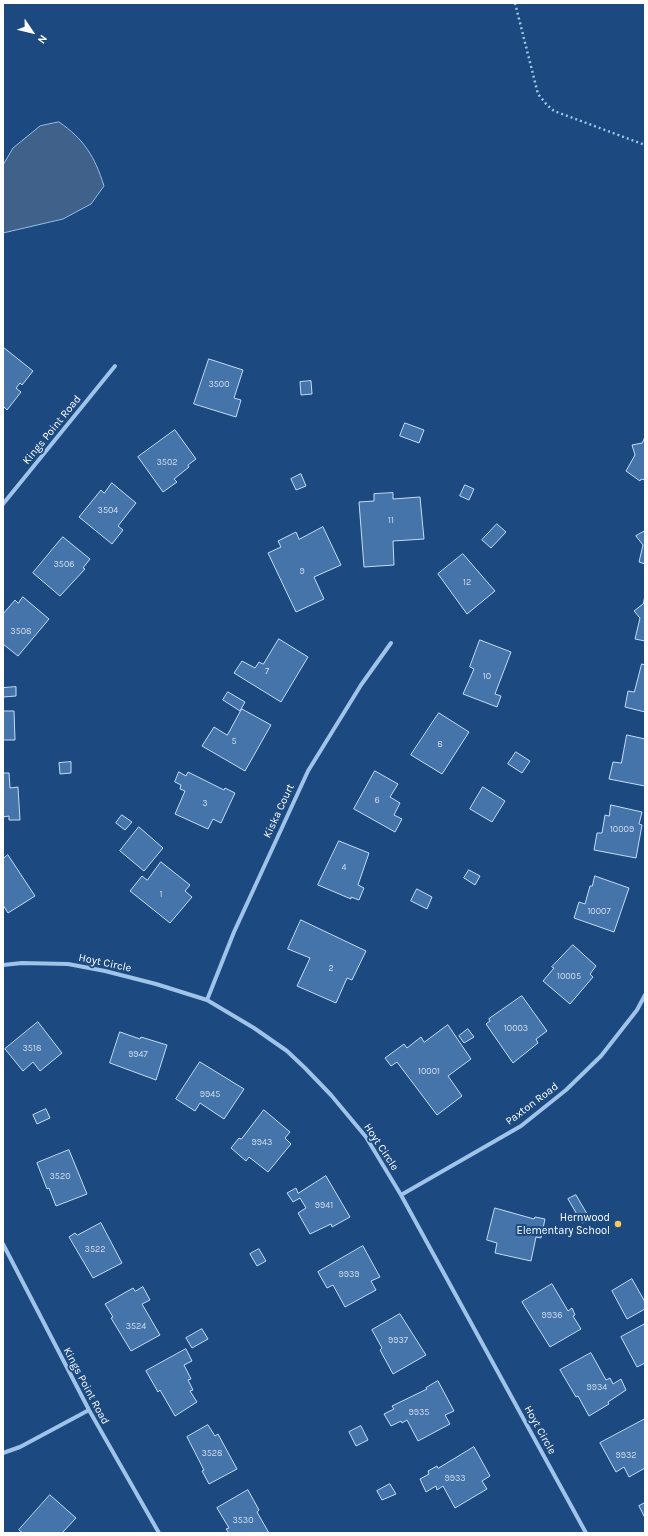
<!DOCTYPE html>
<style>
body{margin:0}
#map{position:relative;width:648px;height:1536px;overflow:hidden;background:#1c4a80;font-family:Karla,sans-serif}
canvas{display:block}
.frame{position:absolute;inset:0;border:4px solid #fff;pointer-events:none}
.north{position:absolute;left:12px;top:12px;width:40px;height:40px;-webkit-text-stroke:3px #1c4a80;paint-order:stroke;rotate:125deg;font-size:11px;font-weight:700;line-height:16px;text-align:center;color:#fff}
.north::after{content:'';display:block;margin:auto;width:14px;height:18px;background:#fff;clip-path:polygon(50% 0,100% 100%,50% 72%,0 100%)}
</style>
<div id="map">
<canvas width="648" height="1536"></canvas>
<div class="frame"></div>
<div class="north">N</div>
</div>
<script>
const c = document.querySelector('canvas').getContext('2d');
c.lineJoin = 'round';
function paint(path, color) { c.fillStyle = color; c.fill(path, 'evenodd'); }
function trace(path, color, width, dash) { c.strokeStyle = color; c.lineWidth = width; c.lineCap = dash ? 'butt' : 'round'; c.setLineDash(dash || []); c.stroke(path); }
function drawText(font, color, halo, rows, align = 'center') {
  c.font = font + ' Karla,sans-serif'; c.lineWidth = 4; c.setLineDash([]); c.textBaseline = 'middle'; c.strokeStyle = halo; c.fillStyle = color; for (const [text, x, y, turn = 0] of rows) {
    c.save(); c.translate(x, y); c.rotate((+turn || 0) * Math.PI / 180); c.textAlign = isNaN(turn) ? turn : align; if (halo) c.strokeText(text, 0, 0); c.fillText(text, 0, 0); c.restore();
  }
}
const water = new Path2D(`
 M59,122C84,139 95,157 104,186L91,204L63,219L3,233V165L13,148L40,126Z`);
const building = new Path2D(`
 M3,347L33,371L22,385L20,383L16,388L21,392L7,410L3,406Z
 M209,359L243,370L234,398L241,400L236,417L194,404Z
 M311,381L312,394L301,395L300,382Z
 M405,423L424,430L419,443L400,436Z
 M175,430L196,459L188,465L189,467L174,479L177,482L163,492L138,457Z
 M645,437V480L641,479L640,481L626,471L635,455L632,445L642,443Z
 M301,474L306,486L296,490L291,479Z
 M112,483L136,503L118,526L123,530L112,544L79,517L101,490L104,493Z
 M465,485L474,489L469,500L460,496Z
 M393,493V499L420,497L424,539L393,541L394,565L364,567L359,502L374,501V494Z
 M497,524L506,532L491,548L482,540Z
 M323,527L341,565L314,577L324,599L296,612L268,553L281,547L278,541L296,532L299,539Z
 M645,531V566V564L639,562L643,545L636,536Z
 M63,537L90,559L83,568L85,569L60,596L33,573Z
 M463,554L495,591L467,614L438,574Z
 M645,596V641L635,639L640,618L634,611L643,604Z
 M23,597L49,619L18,656L3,644V614L15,600L18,603Z
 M279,639L308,657L281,702L234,673L242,661L255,668L259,662L263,664Z
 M480,640L511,652L495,694L501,696L497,707L463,694L474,669L470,667Z
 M642,664L645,665V712L625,707L628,691L634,692Z
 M16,687V696L3,697V688Z
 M228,692L245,702L240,711L223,700Z
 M242,709L271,725L245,771L202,746L214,727L227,735Z
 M3,711H14L15,740H3Z
 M439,713L469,732L442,774L411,755Z
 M627,735L645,739V786L609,779L613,762L621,763Z
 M516,752L530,761L522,773L508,764Z
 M71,762V773L60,774L59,763Z
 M375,771L398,784L390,797L400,803L394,815L402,819L395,832L354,809Z
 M179,772L186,776L188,772L224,790L225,788L235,793L221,823L213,819L208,829L175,814L185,791L180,789L181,785L175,782Z
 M3,773H9L10,788L18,787L20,820H9V816L3,817Z
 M483,787L505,801L492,822L470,809Z
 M611,805L642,812L639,824L642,825L636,858L594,850L597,833H602L605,815L609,816Z
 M122,815L132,822L125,830L116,823Z
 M139,827L163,848L144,871L120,851Z
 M339,841L369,853L358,885L364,888L359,900L351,897V899L318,885Z
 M8,855L35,896L8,913L3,905V859Z
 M161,862L190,885L185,891L192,897L170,923L130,891L142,876L147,880Z
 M469,870L480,876L475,885L464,878Z
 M595,876L629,888L614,932L574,918L579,902L585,904L590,886H592Z
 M417,889L432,897L427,909L411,901Z
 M301,920L366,951L352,980L347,978L336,1003L297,986L310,958L288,949Z
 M573,945L596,966L590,974L593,977L570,1004L543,981L554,968L552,967Z
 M522,996L547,1031L536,1039L538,1043L513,1063L486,1024L490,1021L489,1019Z
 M38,1022L62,1053L40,1071L33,1062L23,1071L5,1049Z
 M448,1025L471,1059L448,1076L462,1096L437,1115L397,1062L391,1066L385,1058L404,1044L407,1048L421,1037L424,1042Z
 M468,1029L474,1037L464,1043L459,1036Z
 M120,1032L140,1039L141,1037L167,1045L156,1080L110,1063Z
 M200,1062L244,1089L224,1119L200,1103L195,1111L176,1099Z
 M46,1109L50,1118L37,1124L33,1115Z
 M264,1110L290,1132L285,1138L291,1144L268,1172L249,1157L246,1161L231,1148L239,1138L241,1139Z
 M69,1150L87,1194L56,1206L49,1188L47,1189L37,1163Z
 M326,1176L350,1217L332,1227L331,1224L310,1234L298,1213L306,1208L300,1198L293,1202L287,1193L296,1188L298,1193Z
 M576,1195L590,1219L582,1223L568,1199Z
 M495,1208L534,1219L535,1217L545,1219L541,1238L536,1237L531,1261L495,1253L497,1243L487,1240Z
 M101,1223L122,1263L93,1278L69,1237L75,1233L77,1235Z
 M363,1246L380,1277L371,1281L376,1290L345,1307L333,1285L327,1288L318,1272Z
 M259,1249L266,1261L257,1266L250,1254Z
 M632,1279L645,1302V1309L627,1319L612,1291Z
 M552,1284L568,1311L572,1308L575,1315L573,1316L581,1329L550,1347L522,1302Z
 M143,1287L150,1300L142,1304L160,1335L131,1351L111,1318L113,1317L105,1304L133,1288L135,1291Z
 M400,1314L426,1355L393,1374L380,1350L382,1348L372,1330Z
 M645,1324V1363L637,1367L621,1337Z
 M202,1329L208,1339L192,1348L186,1338Z
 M186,1349L192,1361L184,1365L191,1379L188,1380L193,1390L190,1391L197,1402L175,1416L160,1390L158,1392L146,1371Z
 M591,1353L606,1380L610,1378L613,1384L621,1379L626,1390L608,1402L609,1404L589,1416L578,1396L576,1397L560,1370Z
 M438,1381L454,1411L445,1415L450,1424L418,1441L407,1420L402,1423L401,1421L391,1426L384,1414L394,1409L392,1406L427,1389L426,1388Z
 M645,1419V1468L629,1477L624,1467L616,1472L600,1443Z
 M208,1425L215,1436L218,1434L237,1469L209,1484L202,1471L204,1470L187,1437Z
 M361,1426L368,1440L356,1446L349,1432Z
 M474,1447L490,1476L482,1481L487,1489L455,1508L443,1486L437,1490L436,1486L426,1492L420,1479L429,1474L428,1471L437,1466L438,1468Z
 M390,1484L396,1494L382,1500L377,1491Z
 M248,1490L259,1510L257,1512L269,1533H229L226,1529L229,1528L217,1508Z
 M50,1495L76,1518L62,1533H23L19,1530Z
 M645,1503V1518L639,1506Z`);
const path = new Path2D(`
 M515,3L538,94L547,105L554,111L645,145`);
const minor = new Path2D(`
 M3,504L115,366
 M3,965L22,963L68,964L105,971L156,984L207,1000L254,1028L287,1051L305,1068L331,1095L366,1137L401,1195L586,1533
 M207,1000L234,932L308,771L361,685L391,643
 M401,1195L521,1126L566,1090L601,1056L637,1010L645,995
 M3,1244L89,1410L159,1533
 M3,1453L20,1447L89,1410`);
const markers = [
 [618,1224,4,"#fac95c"]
];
const numberNames = [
 ["3500",219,384],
 ["3502",167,462],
 ["3504",108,510],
 ["11",391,520],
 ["3506",64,564],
 ["9",302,571],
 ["12",467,582],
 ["3508",21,631],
 ["7",267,671],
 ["10",487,676],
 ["5",234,741],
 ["8",440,744],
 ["6",377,800],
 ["3",205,803],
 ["10009",622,829],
 ["4",344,867],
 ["1",161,894],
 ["10007",599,911],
 ["2",331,968],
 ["10005",569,976],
 ["10003",516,1028],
 ["3518",32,1048],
 ["9947",138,1054],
 ["10001",429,1071],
 ["9945",210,1094],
 ["9943",262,1142],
 ["3520",60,1176],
 ["9941",324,1205],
 ["3522",95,1249],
 ["9939",349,1274],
 ["9936",552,1315],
 ["3524",136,1326],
 ["9937",398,1340],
 ["9934",597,1387],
 ["9935",419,1412],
 ["3528",212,1453],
 ["9932",626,1455],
 ["9933",455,1478],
 ["3530",243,1520]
];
const streetNames = [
 ["Kings Point Road",52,430,-51],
 ["Kiska Court",279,811,-65],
 ["Hoyt Circle",105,963,12],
 ["Paxton Road",532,1104,-37],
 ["Hoyt Circle",381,1147,57],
 ["Kings Point Road",86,1386,62],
 ["Hoyt Circle",540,1430,61]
];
const poiNames = [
 ["Hernwood",610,1218],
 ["Elementary School",610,1231]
];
paint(water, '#40628a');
trace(water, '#92beeb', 1);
paint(building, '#4474aa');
trace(building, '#c4dcf7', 1);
trace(path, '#9fc3e9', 2.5, [2, 3]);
trace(minor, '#9fc3e9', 4);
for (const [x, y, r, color] of markers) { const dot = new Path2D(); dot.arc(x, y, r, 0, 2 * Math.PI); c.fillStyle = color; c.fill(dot); trace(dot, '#1c4a80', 1.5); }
drawText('9px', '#d0dcea', null, numberNames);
drawText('11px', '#fff', '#1c4a80', streetNames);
drawText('11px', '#fff', '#1c4a80', poiNames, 'right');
</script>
